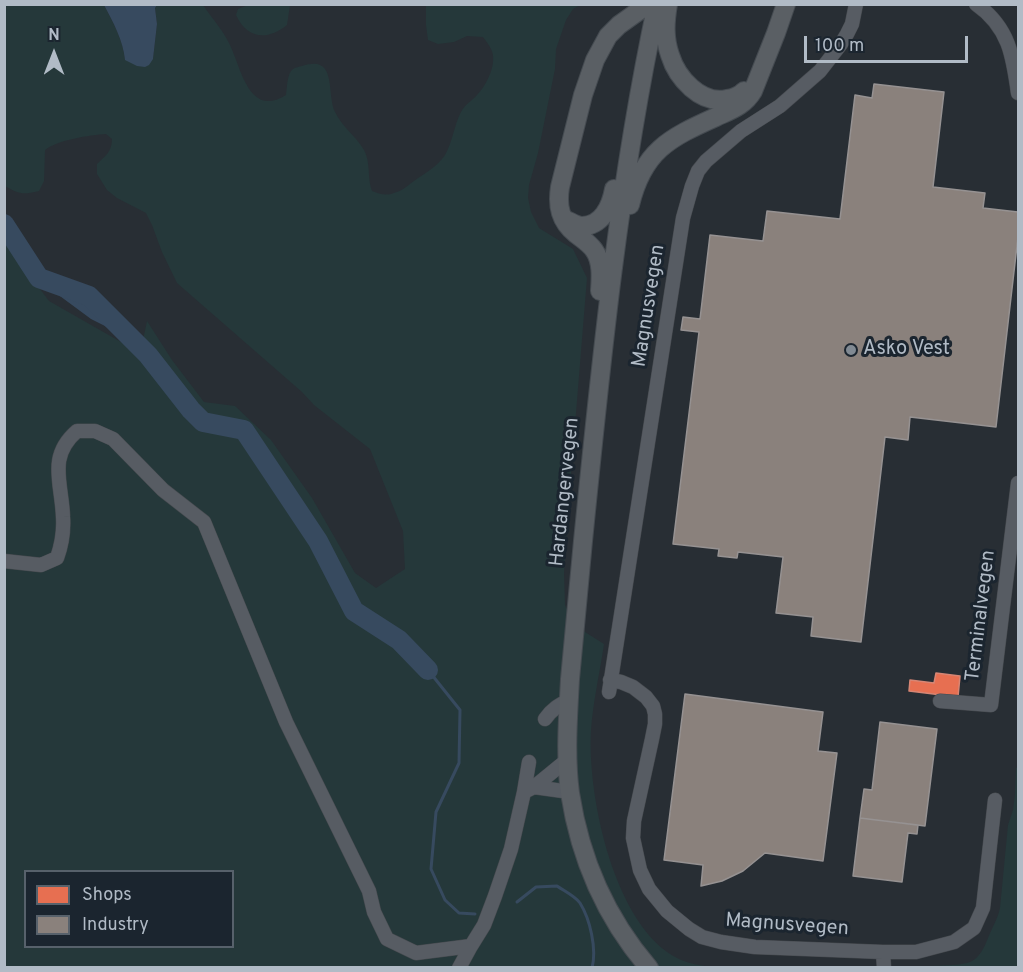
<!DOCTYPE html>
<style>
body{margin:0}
#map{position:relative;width:1023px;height:972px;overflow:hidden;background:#282e34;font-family:Overpass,sans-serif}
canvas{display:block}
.frame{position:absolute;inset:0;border:6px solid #b1bbc6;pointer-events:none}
.legend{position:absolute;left:24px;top:870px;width:210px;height:78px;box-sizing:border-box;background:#1b252f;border:2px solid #57616b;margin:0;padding:8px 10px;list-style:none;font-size:18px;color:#b1bbc6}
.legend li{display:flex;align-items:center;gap:12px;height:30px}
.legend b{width:30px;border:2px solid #57616b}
.north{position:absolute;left:24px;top:24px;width:60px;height:60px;-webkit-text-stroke:4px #1b252f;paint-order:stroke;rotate:0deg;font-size:16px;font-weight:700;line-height:24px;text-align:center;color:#b1bbc6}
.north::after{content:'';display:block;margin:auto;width:21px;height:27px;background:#b1bbc6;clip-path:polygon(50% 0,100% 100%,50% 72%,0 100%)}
.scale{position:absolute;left:804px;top:36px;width:164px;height:27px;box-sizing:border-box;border:3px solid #b1bbc6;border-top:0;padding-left:8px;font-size:18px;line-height:21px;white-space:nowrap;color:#b1bbc6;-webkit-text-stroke:4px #1b252f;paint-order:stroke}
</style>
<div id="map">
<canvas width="1023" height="972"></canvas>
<div class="frame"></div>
<ul class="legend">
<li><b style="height:16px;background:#e76f51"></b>Shops</li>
<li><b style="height:16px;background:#8a817c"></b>Industry</li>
</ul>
<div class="north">N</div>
<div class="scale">100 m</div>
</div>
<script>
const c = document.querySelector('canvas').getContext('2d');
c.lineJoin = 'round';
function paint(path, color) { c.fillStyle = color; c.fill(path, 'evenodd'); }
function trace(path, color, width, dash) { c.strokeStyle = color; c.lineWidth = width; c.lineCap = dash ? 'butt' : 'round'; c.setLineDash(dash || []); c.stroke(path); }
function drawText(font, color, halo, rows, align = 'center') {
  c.font = font + ' Overpass,sans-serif'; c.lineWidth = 6; c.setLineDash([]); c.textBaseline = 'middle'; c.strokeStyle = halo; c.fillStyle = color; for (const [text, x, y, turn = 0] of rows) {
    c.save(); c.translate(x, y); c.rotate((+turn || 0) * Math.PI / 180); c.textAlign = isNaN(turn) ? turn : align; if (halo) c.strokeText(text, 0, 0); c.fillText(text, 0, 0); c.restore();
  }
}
const green = new Path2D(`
 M5,5H104C113,22 123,40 125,60L153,59L157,24L155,8L157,5H203C211,17 222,29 229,43C241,66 248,119 286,95C287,88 287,73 293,69C296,67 299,67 302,66C338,54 326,93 335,112C342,127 356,136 364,150C371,163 367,178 372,191C379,194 386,196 394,193C402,191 407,186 414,181C425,173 437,167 445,155C453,141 454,125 461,112C465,104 472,101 477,95C487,85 498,62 491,49C489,45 486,41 483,37L467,36L454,42L438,44L428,40L426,25V5H580L573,9L566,20L556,49L555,69L538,153L529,185L528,198L531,212L539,228L573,249L587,278L568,511L564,573L565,605L572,620L585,632L604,644C600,672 593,701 591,730C587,795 614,928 679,959C690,964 702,966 714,967H5L4,241L49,301L142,354L147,355L143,340L147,321L172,360L204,402L235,406L271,440L312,498L355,573L376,588L405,569L403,531L370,449L314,405L302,392L177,283L162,252L152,225L146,213L117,198L107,190L97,174V164C105,156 112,152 112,139L106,134C90,135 57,140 45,150L44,181L39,191C22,195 19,194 5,186ZM26,872H232V946H26Z
 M248,5H290L287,25C267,41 247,39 236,15L238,9Z
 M1018,767V967H912C926,965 962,967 972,961C980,957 985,946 988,938C992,928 998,918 1000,908L1008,825L1013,810L1015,794L1016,768Z`);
const water = new Path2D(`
 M104,5H157L155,8L157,24L153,59L149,65L145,67L137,66L125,60C123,40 113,22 104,5Z
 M39,278L57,282L71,288L115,314L133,328L148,355L143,354L105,326L91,319L45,285Z`);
const shops = new Path2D(`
 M936,673L960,676L958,697L909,691L910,680L934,683Z`);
const industry = new Path2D(`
 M874,84L944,92L933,187L985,193L983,208L1018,212V237L996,427L910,417L908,440L885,437L861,642L811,636L813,617L776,613L783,557L738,552L737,558L718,556L719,549L673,544L699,332L681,330L683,317L700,319L710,235L763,241L767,211L840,219L855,95L872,98Z
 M685,694L823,712L818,751L837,753L823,861L765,853L743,871L722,881L701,886L703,865L664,860Z
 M880,722L937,729L925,826L860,818L864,789L872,790Z
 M860,818L918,825L917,834L908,833L902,882L853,876Z`);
const stream = new Path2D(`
 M428,670L460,710L459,763L436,812L431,869L445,900L459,913L475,914
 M517,902L536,887L557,886C564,891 575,896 580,903C590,919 597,949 592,968`);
const river = new Path2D(`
 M4,224L39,278L89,296L148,355L191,410L203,422L244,430L318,541L354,611L399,640L428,670`);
const minor = new Path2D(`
 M976,4C1009,27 1013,56 1018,93
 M4,561L41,565L57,558C62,544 64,532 63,517C62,483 47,457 77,431H95L113,439L163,490L204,522L286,722L369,891L374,912L387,939L416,953L471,946L484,925L495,896L511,849L524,792
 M610,680L621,682L633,687L646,697L653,706L655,714V724L652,739L634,821L633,838L640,870L649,889L667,911L689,929L702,937L721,942L755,947L883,952H916L954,942L974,928L983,908L995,800
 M609,692L683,218L692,186L698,171L706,161L741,131L780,106L820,71L841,44L847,34L852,24L856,4
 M940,701L991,705L1018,483
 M545,719C552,709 559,705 569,700
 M529,762L524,792L534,787L567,760
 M534,787L570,792
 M883,952L884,968
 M459,968L471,946`);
const major = new Path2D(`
 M668,4C665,22 664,38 670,55C677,78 701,105 727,99C734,98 739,96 744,91
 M630,205C643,151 669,138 716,117C731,110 744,106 753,91L776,33L786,4
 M564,219C570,221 576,226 582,226C602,226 611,206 614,189
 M600,291C601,277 602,261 594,250C589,243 582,239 576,234C560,221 557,206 560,187L583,95L595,60L608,36L619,25L647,5
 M649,968C606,918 580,858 570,793C565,756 568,717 570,679C574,633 579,587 583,541C601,361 619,181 657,4`);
const markers = [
 [851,350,6,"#818a93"]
];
const streetNames = [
 ["Magnusvegen",650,306,-81],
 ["Hardangervegen",566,492,-84],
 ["Terminalvegen",982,616,-83],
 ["Magnusvegen",787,926,4]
];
const poiNames = [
 ["Asko Vest",863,350]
];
paint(green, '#25383a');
paint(water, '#374a5f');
paint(shops, '#e76f51');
trace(shops, '#d78674', 1.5);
paint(industry, '#8a817c');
trace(industry, '#969292', 1.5);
trace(stream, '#374a5f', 3);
trace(river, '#374a5f', 20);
trace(minor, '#464a4f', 15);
trace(major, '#454b51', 20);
trace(minor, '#575c63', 14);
trace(major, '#5a5f64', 18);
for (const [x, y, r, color] of markers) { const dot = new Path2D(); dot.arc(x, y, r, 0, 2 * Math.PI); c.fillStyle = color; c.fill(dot); trace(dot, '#1b252f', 2); }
drawText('20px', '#b1bbc6', '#1b252f', streetNames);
drawText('20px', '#b1bbc6', '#1b252f', poiNames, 'left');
</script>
